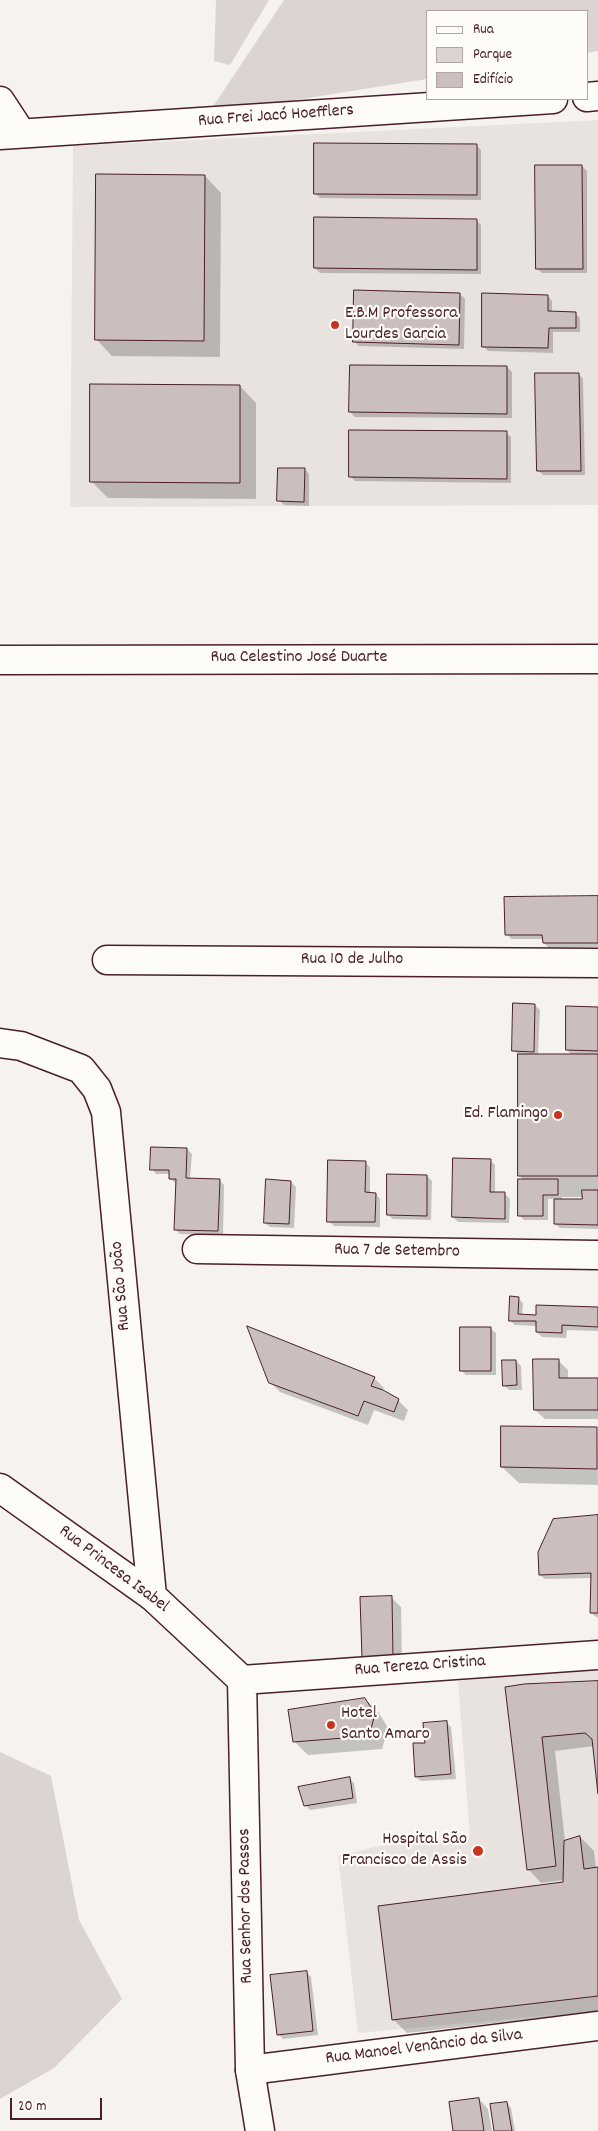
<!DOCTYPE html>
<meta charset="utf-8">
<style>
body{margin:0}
#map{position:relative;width:598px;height:2131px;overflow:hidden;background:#f6f3ef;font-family:Dekko,sans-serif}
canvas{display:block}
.legend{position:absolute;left:426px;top:10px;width:162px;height:90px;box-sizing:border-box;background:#fdfcf7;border:1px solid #b5a4a5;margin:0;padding:6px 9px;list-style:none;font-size:15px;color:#4a1f2b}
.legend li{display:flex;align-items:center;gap:10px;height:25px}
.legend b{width:25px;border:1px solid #b5a4a5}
.scale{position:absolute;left:10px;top:2098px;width:92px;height:22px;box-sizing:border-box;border:2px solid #4a1f2b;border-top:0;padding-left:6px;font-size:15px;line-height:18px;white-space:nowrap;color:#4a1f2b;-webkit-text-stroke:4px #fdfcf7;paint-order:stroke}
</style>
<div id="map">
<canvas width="598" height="2131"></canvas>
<ul class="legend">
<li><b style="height:6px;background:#fdfcf7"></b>Rua</li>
<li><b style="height:14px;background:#dcd4d2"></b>Parque</li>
<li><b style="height:14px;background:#cbbfbe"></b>Edifício</li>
</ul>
<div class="scale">20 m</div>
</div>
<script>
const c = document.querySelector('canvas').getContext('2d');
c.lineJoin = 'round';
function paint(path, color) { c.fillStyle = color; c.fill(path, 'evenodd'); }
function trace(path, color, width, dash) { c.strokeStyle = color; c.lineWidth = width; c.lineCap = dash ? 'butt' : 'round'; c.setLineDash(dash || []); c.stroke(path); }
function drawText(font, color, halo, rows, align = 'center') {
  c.font = font + ' Dekko,sans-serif'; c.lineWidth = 4.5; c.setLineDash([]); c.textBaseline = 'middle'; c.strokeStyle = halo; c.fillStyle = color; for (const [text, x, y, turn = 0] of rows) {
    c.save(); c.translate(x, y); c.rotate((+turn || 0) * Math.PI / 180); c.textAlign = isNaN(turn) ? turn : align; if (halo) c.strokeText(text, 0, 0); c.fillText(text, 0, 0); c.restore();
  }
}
const built = new Path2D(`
 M598,120V505L70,507L73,146Z
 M598,1667V2011L358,2033L338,1856L379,1846L470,1837L458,1681Z`);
const green = new Path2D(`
 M216,0H269L230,65L214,61Z
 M284,0H598V51L587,53V11H427V79L208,114Z
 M0,1752L51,1776L79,1920L122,1999L54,2068L0,2099Z`);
const shadow = new Path2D(`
 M476,145L481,150V200L320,198L315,193Z
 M582,166L587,171V273H542L537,268Z
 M205,176L221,193L220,357L112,356L96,339Z
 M476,220L481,225V274L320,273L315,268Z
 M460,294L465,299L464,349L359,346L354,341Z
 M548,296L552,301V313H575L580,318V332H553V353L488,351L483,346Z
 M507,367L512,372V418L355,417L350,412Z
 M579,374L583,379L585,475H543L538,470Z
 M240,386L256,403V499L108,498L91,481Z
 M506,433L511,437V483L355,481L350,476Z
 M305,469L309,474V506L284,505L279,500Z
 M598,897V947L549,948L544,943V939H511L507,934Z
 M535,1005L540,1010L538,1055H572L567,1050L598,1008V1229L560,1228L555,1224V1199H548V1220H524L519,1215L524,1180L520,1176L519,1056L514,1050ZM562,1197H584V1200H562Z
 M187,1149L192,1154L190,1179L219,1180L224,1185L223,1236L180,1234L175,1229L177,1184L170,1179V1174H156L152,1169Z
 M490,1160L495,1165V1193L505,1194L510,1199L509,1223L458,1222L453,1217Z
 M365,1162L370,1167V1194H376L380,1199V1227L334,1226L329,1221Z
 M427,1176L432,1181L431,1220L393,1219L388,1215Z
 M291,1182L296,1187L294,1228L270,1227L265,1223Z
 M518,1298L523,1303L522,1316H537L598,1308V1331L567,1330L566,1338L542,1337L537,1332V1326L515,1325L510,1320Z
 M491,1329L496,1333V1375H466L461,1370Z
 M558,1360L568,1370V1379H598V1419H545L535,1410Z
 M516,1361L521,1366L522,1390H509L504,1385Z
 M374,1378L384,1388L382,1390L398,1400L408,1410L404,1421L374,1410L368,1425L280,1392L270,1382Z
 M597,1429L598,1485L519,1483L502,1467Z
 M598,1517V1617H596L591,1613L592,1578L545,1579L540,1575Z
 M391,1597L401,1607L402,1667H373Z
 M598,1683V1783L594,1746L555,1751L565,1841L580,1837L594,1851L596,1868H598V2011L407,2033L393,2019L564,1883V1880L541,1883L528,1869L506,1688Z
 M365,1699L379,1713L388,1728L382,1749L308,1755L294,1741Z
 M447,1723L451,1727L456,1779L421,1781L416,1777L426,1744Z
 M349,1778L354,1783L357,1803L310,1810L305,1805Z
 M306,1972L311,1977L318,2035L283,2039L278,2034Z
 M479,2099L488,2109L492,2131H455Z
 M507,2103L511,2108L515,2131H495Z`);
const building = new Path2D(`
 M314,143L477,144V195L314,194Z
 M535,165H582L583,269H536Z
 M96,174L205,175L204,341L95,340Z
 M314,217L477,219V270L314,268Z
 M354,290L460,293L459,345L353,342Z
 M482,293L548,295V311L576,312V328H549L548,348L482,347Z
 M350,365L507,366V414L349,412Z
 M535,373H579L581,471H537Z
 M90,384L240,385V483L90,482Z
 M349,430L507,431V479L349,477Z
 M278,468H305L304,502L277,501Z
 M598,896V943H543L542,935H505L504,897Z
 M513,1003L535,1004L534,1052L512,1051Z
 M566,1006L598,1007V1051L566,1050Z
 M518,1054H598V1176H518Z
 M151,1147L187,1148L186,1178L220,1179L218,1231L174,1230L176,1179H169V1170H150Z
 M453,1158L491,1159L490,1192H505V1219L452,1217Z
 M328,1160L366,1161L365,1192L376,1193L375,1222H327Z
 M387,1174L427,1175V1216L387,1215Z
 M266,1179L291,1181L289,1224L264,1223Z
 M518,1179H558V1195H543V1216H518Z
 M582,1190H598V1225L554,1224V1199H582Z
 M510,1296L519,1297L518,1314L536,1315V1305L598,1307V1327L562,1325V1333L536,1332V1321H509Z
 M247,1326L375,1377L371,1386L383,1390L399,1399L394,1412L364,1401L358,1416L269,1383Z
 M460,1327H491V1371H460Z
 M533,1359H559V1378H598V1410H534Z
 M502,1360H516L517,1385L503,1386Z
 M501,1426L597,1427V1469L501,1467Z
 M598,1515V1613H590L591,1573L539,1575L538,1552L553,1519Z
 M392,1596L393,1658H362L360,1597Z
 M598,1681V1794L592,1739L585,1733L542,1737L556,1866L527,1870L505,1687L524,1684Z
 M365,1698L375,1714L369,1736L293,1742L288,1710Z
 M447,1721L451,1774L415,1777L413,1743H425L423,1723Z
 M350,1777L353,1798L304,1806L298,1787Z
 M580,1836L584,1869L598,1867V1996L392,2020L378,1906L563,1882L564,1841Z
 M307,1971L313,2031L277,2035L270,1975Z
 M479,2098L484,2131H453L449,2102Z
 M507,2102L512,2131H494L490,2104Z`);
const street = new Path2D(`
 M587,97L598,96
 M0,101L21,133
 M0,135L553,99
 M0,660L598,659
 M107,960L598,963
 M197,1249L598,1255
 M0,1488L152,1596
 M250,2070L598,2026`);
const secondary = new Path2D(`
 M0,1043L21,1046L81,1069L97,1089L106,1112L152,1596L242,1680
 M242,1680L250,2070L260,2131
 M242,1680L598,1655`);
const markers = [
 [335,325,5,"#c8321e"],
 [558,1115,5,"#c8321e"],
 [331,1725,5,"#c8321e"],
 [478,1851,6,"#c8321e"]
];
const streetNames = [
 ["Rua Frei Jacó Hoefflers",276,117,-4],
 ["Rua Celestino José Duarte",299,659],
 ["Rua 10 de Julho",352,961],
 ["Rua 7 de Setembro",397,1252,1],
 ["Rua São João",122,1286,-95],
 ["Rua Princesa Isabel",113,1570,37],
 ["Rua Tereza Cristina",420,1667,-4],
 ["Rua Senhor dos Passos",247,1906,-91],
 ["Rua Manoel Venâncio da Silva",424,2048,-7]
];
const poiNames = [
 ["E.B.M Professora",345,315],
 ["Lourdes Garcia",345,336],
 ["Ed. Flamingo",548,1115,"right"],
 ["Hotel",341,1715],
 ["Santo Amaro",341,1736],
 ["Hospital São",467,1841,"right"],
 ["Francisco de Assis",467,1862,"right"]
];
paint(built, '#e9e3e0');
paint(green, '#dcd4d2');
paint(shadow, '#0003');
paint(building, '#cbbfbe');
trace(building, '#4a1f2b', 1);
trace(street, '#4a1f2b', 31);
trace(secondary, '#4a1f2b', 31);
trace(street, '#fdfcf7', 28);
trace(secondary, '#fdfcf7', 28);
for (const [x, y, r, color] of markers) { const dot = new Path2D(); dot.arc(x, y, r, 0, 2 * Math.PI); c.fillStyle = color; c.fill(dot); trace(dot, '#fdfcf7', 2); }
drawText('18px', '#4a1f2b', '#fdfcf7', streetNames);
drawText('18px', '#4a1f2b', '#fdfcf7', poiNames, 'left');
</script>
